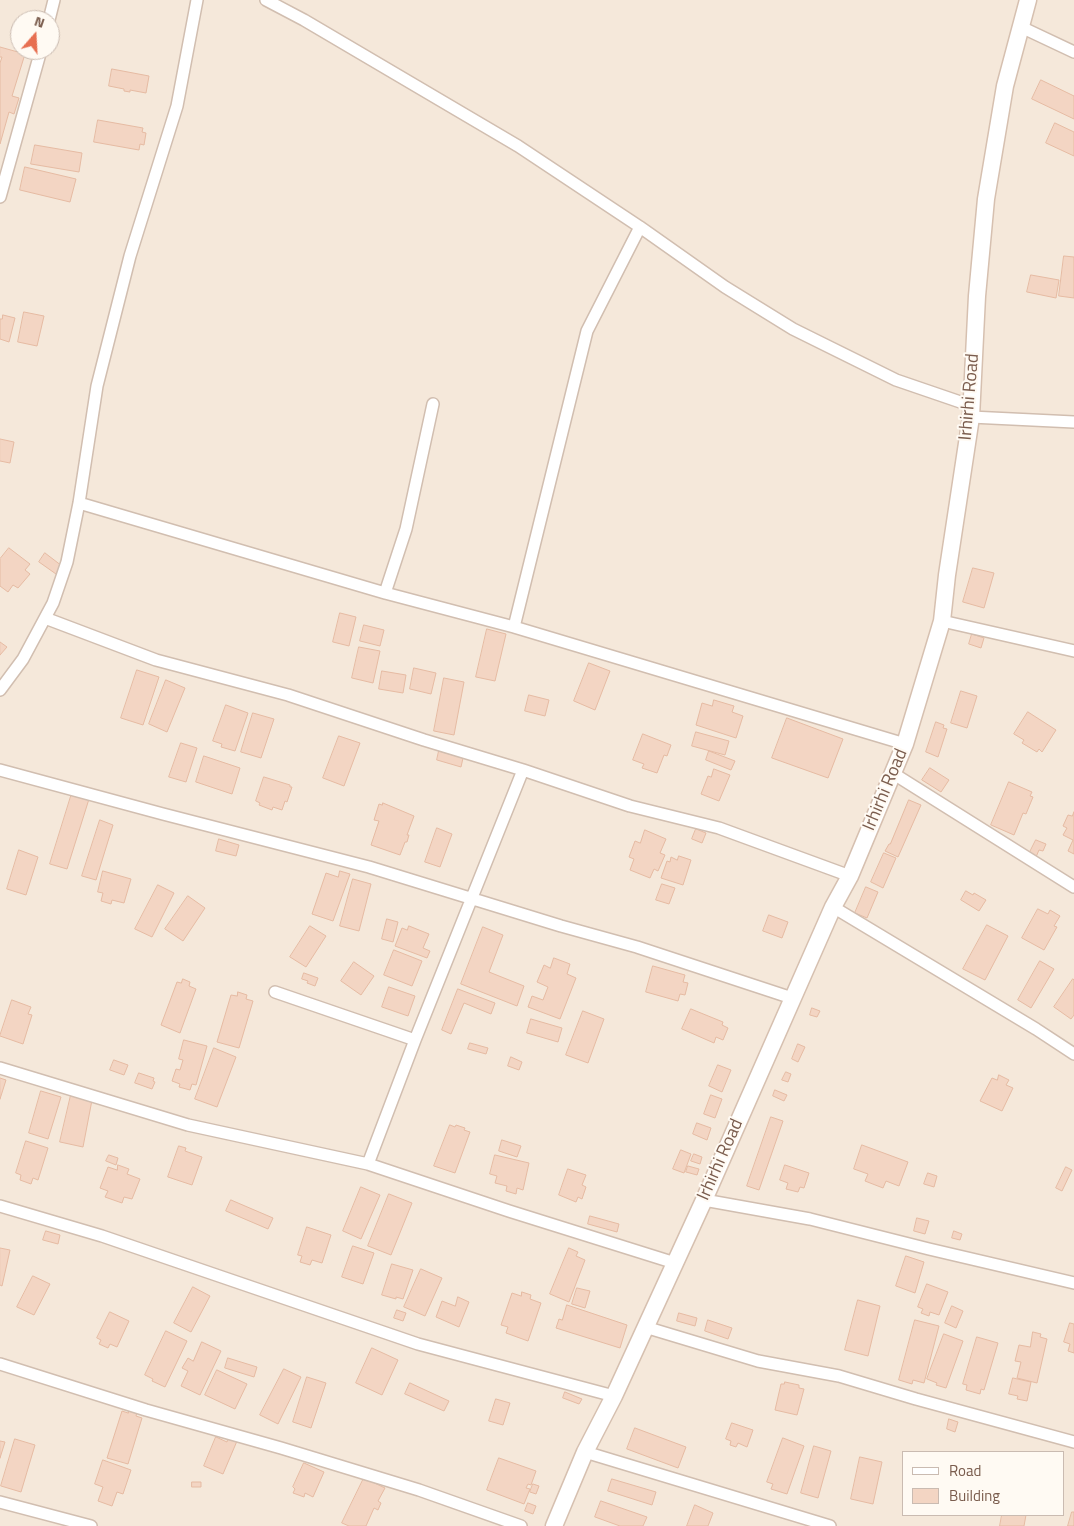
<!DOCTYPE html>
<style>
body{margin:0}
#map{position:relative;width:1074px;height:1526px;overflow:hidden;background:#fdf6ec;font-family:"Titillium Web",sans-serif}
canvas{display:block}
.legend{position:absolute;left:902px;top:1451px;width:162px;height:65px;box-sizing:border-box;background:#fffaf3;border:1px solid #cabbb1;margin:0;padding:6px 9px;list-style:none;font-size:15px;color:#7a5c4d}
.legend li{display:flex;align-items:center;gap:10px;height:25px}
.legend b{width:25px;border:1px solid #cabbb1}
.north{position:absolute;left:10px;top:10px;width:50px;height:50px;box-sizing:border-box;background:#fffaf3;border:1px solid #cabbb1;border-radius:50%;rotate:19deg;font-size:14px;font-weight:700;line-height:20px;text-align:center;color:#7a5c4d}
.north::after{content:'';display:block;margin:auto;width:18px;height:22px;background:#e76f51;clip-path:polygon(50% 0,100% 100%,50% 72%,0 100%)}
</style>
<div id="map">
<canvas width="1074" height="1526"></canvas>
<ul class="legend">
<li><b style="height:6px;background:#fff"></b>Road</li>
<li><b style="height:14px;background:#f3d5c3"></b>Building</li>
</ul>
<div class="north">N</div>
</div>
<script>
const c = document.querySelector('canvas').getContext('2d');
c.lineJoin = 'round';
function paint(path, color) { c.fillStyle = color; c.fill(path, 'evenodd'); }
function trace(path, color, width, dash) { c.strokeStyle = color; c.lineWidth = width; c.lineCap = dash ? 'butt' : 'round'; c.setLineDash(dash || []); c.stroke(path); }
function drawText(font, color, halo, rows, align = 'center') {
  c.font = font + ' "Titillium Web",sans-serif'; c.lineWidth = 4; c.setLineDash([]); c.textBaseline = 'middle'; c.strokeStyle = halo; c.fillStyle = color; for (const [text, x, y, turn = 0] of rows) {
    c.save(); c.translate(x, y); c.rotate((+turn || 0) * Math.PI / 180); c.textAlign = isNaN(turn) ? turn : align; if (halo) c.strokeText(text, 0, 0); c.fillText(text, 0, 0); c.restore();
  }
}
const residential = new Path2D(`
 M0,0H1074V1526H0ZM20,20H50V50H20ZM903,1452H1063V1515H903Z`);
const building = new Path2D(`
 M0,47L25,54L12,96L19,98L14,114L9,112L0,144V63L2,57H0Z
 M112,69L149,76L146,93L130,90V92L124,91V89L109,86Z
 M1041,80L1074,96V119L1032,99Z
 M98,120L143,128L142,132L146,133L144,145L140,144L139,150L94,142Z
 M1055,123L1074,132V156L1046,143Z
 M35,145L82,153L79,172L31,164Z
 M25,167L76,179L70,202L20,190Z
 M1064,256L1074,257V298L1059,296Z
 M1031,275L1059,280L1056,298L1027,292Z
 M24,312L44,316L37,346L18,342Z
 M3,315L15,318L9,342L0,339V319H2Z
 M0,439L14,442L10,463L0,461Z
 M9,548L30,564L25,570L30,574L18,588L13,585L8,592L0,586V559Z
 M45,553L62,566L56,574L39,562Z
 M973,568L994,573L984,608L963,602Z
 M340,613L356,617L349,646L333,642Z
 M364,625L384,630L380,646L360,641Z
 M487,629L506,634L495,681L476,677Z
 M972,634L984,638L981,648L969,644Z
 M0,642L7,647L0,655Z
 M359,647L380,651L373,683L352,678Z
 M589,663L610,671L595,710L574,701Z
 M414,668L436,673L431,694L410,689Z
 M137,670L159,677L143,725L121,718Z
 M382,671L406,675L403,693L379,689Z
 M444,678L464,682L454,735L434,731Z
 M166,680L185,688L167,732L149,724Z
 M961,691L977,696L967,728L951,723Z
 M529,695L549,700L545,716L525,711Z
 M714,700L734,706L732,712L743,716L736,738L696,725L702,703L712,706Z
 M226,705L248,713L235,751L221,747L222,744L213,741Z
 M1028,712L1056,730L1042,752L1039,749L1037,752L1022,743L1024,740L1014,734Z
 M253,713L274,719L261,758L241,752Z
 M787,718L843,739L828,778L772,758Z
 M936,722L944,725L943,728L947,729L938,757L926,752Z
 M696,732L729,741L725,755L692,746Z
 M643,734L671,745L667,756L664,755L657,773L642,768L644,764L633,760Z
 M339,736L360,743L344,786L323,778Z
 M181,743L197,748L186,782L169,777Z
 M439,751L463,758L461,767L437,760Z
 M709,751L735,761L731,770L706,760Z
 M204,756L240,768L232,794L196,782Z
 M930,768L949,780L941,792L922,780Z
 M714,769L730,775L719,801L701,794L708,776L711,777Z
 M264,777L290,785V787H292L287,802L285,801L282,810L273,807L272,810L259,805L260,803L256,801Z
 M1009,782L1032,792L1030,796L1033,797L1026,814L1023,813L1014,835L991,825Z
 M72,793L89,799L67,869L50,864Z
 M909,800L921,805L898,857L885,851L889,844H890Z
 M383,803L414,816L407,835H409L407,842H405L400,855L371,845L379,821L374,820L379,804L382,805Z
 M1074,812V854L1068,851L1073,840L1063,835L1067,828L1063,826L1068,815L1072,816Z
 M100,820L113,825L96,880L82,876Z
 M437,828L452,834L440,867L425,862Z
 M696,829L706,833L702,843L692,839Z
 M645,830L666,839L660,853L665,855L658,871L654,869L650,878L630,870L634,859L629,857L635,841L640,843Z
 M219,839L239,845L236,856L216,851Z
 M1036,840L1046,844L1043,851L1039,850L1036,857L1029,854Z
 M19,850L38,857L26,895L7,889Z
 M884,853L896,858L883,888L871,882Z
 M679,856L691,860L683,885L661,878L667,861L670,862L671,857L677,860Z
 M103,871L131,879L124,903L112,900L111,904L101,901L103,893L98,892Z
 M340,871L350,874L333,921L312,914L326,873L338,877Z
 M353,879L371,884L359,931L340,926Z
 M662,884L675,888L669,904L656,900Z
 M158,885L174,893L152,937L135,929Z
 M866,887L878,892L867,918L855,913Z
 M966,891L973,895L974,893L986,900L979,911L961,900Z
 M188,896L205,908L183,941L165,929Z
 M1038,909L1048,914L1050,910L1060,916L1054,926L1057,927L1044,950L1022,938Z
 M769,915L788,922L782,938L763,931Z
 M387,919L398,922L393,942L382,939Z
 M987,925L1008,936L985,980L963,969Z
 M310,926L326,936L306,967L290,957Z
 M409,926L429,934L423,948L430,951L427,958L395,946L402,928L407,930Z
 M483,927L503,935L489,972L524,986L517,1006L461,984Z
 M394,950L422,961L412,986L384,975Z
 M554,958L570,964L567,974L576,978L560,1019L528,1007L532,996L543,1000L548,987L537,982L544,965L550,968Z
 M1040,961L1054,969L1031,1008L1018,1000Z
 M354,962L374,976L361,995L341,981Z
 M653,966L685,975L683,982L688,983L685,995L680,994L678,1001L646,992Z
 M304,973L318,978L315,986L307,983L308,981L302,979Z
 M183,979L190,982L189,986L196,989L180,1033L161,1025L177,982L181,983Z
 M1073,979L1074,980V1015L1071,1019L1054,1007Z
 M389,987L415,996L408,1016L382,1007Z
 M458,989L495,1003L491,1014L464,1003L451,1034L442,1030Z
 M238,992L247,995L246,999L253,1001L239,1048L217,1042L231,995L237,996Z
 M12,1000L31,1007L28,1014L32,1015L23,1044L0,1036Z
 M812,1008L820,1011L817,1017L810,1015Z
 M691,1009L723,1022L722,1025L728,1028L723,1040L716,1037L714,1043L682,1029Z
 M583,1011L604,1019L588,1063L566,1055Z
 M531,1019L562,1028L558,1042L527,1033Z
 M184,1040L207,1046L196,1085L192,1084L190,1090L179,1087L180,1084L172,1081L176,1069L180,1070L183,1060L179,1059Z
 M470,1043L488,1048L486,1054L468,1049Z
 M798,1044L805,1047L798,1062L792,1059Z
 M214,1048L236,1057L217,1107L195,1099Z
 M511,1057L522,1062L519,1070L508,1066Z
 M114,1060L128,1065L124,1075L110,1070Z
 M718,1065L731,1070L722,1092L709,1086Z
 M786,1072L791,1074L788,1082L782,1080Z
 M139,1073L154,1078L153,1081L155,1082L152,1089L135,1083Z
 M999,1075L1009,1080L1006,1085L1013,1088L1002,1111L980,1101L992,1078L997,1080Z
 M0,1078L6,1080L0,1099Z
 M775,1090L787,1095L784,1101L773,1096Z
 M41,1091L61,1097L48,1139L29,1133Z
 M71,1095L92,1100L83,1147L60,1142Z
 M711,1095L722,1099L715,1118L704,1114Z
 M771,1117L783,1121L759,1190L747,1186Z
 M697,1123L711,1128L707,1140L693,1134Z
 M450,1125L455,1127L456,1125L465,1128L464,1130L470,1132L455,1173L434,1166Z
 M502,1140L521,1146L517,1157L499,1151Z
 M26,1141L48,1148L38,1180L33,1178L31,1184L20,1180L21,1175L16,1173Z
 M862,1145L908,1162L899,1186L886,1181L883,1188L865,1181L868,1174L854,1169Z
 M179,1146L186,1148L185,1151L202,1157L192,1185L168,1177Z
 M681,1150L691,1154L684,1173L673,1169Z
 M694,1154L702,1157L700,1164L691,1161Z
 M109,1155L118,1158L116,1165L106,1161Z
 M495,1155L529,1163L523,1190L517,1188L516,1194L506,1191L507,1186L495,1183L497,1176L490,1174Z
 M118,1165L129,1169L127,1174L140,1179L132,1199L124,1197L122,1203L105,1197L108,1191L100,1188L108,1167L117,1170Z
 M785,1165L809,1173L804,1188L800,1187L798,1192L786,1189L788,1183L780,1180Z
 M688,1166L699,1169L697,1175L686,1172Z
 M1066,1167L1072,1170L1062,1191L1056,1188Z
 M568,1169L586,1175L582,1185L586,1187L582,1199L578,1197L576,1202L559,1195Z
 M928,1173L937,1176L934,1187L924,1184Z
 M361,1187L380,1195L361,1239L343,1231Z
 M389,1194L412,1203L391,1255L368,1246Z
 M231,1200L273,1218L268,1229L226,1211Z
 M590,1216L619,1224L617,1232L588,1224Z
 M917,1218L929,1221L925,1234L914,1231Z
 M307,1227L331,1235L322,1263L312,1260L310,1265L300,1262L302,1256L298,1255Z
 M46,1231L60,1235L58,1244L43,1240Z
 M954,1231L962,1234L960,1240L952,1238Z
 M353,1246L374,1253L363,1284L342,1277Z
 M0,1248L10,1250L2,1286L0,1285Z
 M569,1248L578,1252L576,1256L585,1260L569,1302L550,1294Z
 M906,1256L924,1262L915,1293L896,1286Z
 M392,1264L413,1270L403,1299L396,1297V1299L382,1295Z
 M421,1269L442,1278L425,1316L404,1307Z
 M33,1276L50,1284L34,1315L17,1307Z
 M927,1284L948,1292L939,1315L930,1312L929,1316L921,1313L923,1309L918,1307Z
 M193,1287L210,1296L191,1332L174,1323Z
 M577,1288L590,1291L585,1308L572,1304Z
 M522,1292L531,1295L530,1299L541,1303L528,1341L506,1333L508,1327L501,1325L512,1293L521,1296Z
 M458,1297L469,1302L459,1327L436,1317L442,1301L455,1306Z
 M858,1300L880,1306L868,1356L845,1350Z
 M567,1305L627,1325L620,1348L556,1328L559,1319L562,1320Z
 M952,1306L963,1311L956,1328L945,1323Z
 M397,1310L406,1313L403,1321L394,1318Z
 M110,1312L129,1321L117,1347L110,1344L108,1348L99,1344L101,1340L97,1338Z
 M679,1313L697,1318L695,1326L677,1321Z
 M708,1320L732,1328L728,1339L705,1331Z
 M915,1320L939,1326L924,1383L913,1380L912,1384L899,1380Z
 M1070,1323L1074,1324V1353L1068,1351L1070,1344L1064,1342Z
 M166,1331L187,1341L165,1387L152,1381L153,1379L145,1375Z
 M1033,1332L1041,1334L1040,1337L1047,1339L1037,1383L1017,1378L1021,1362L1015,1361L1019,1345L1030,1347Z
 M944,1334L963,1341L946,1388L936,1385L937,1383L927,1379Z
 M977,1337L998,1343L984,1390L981,1389L980,1394L966,1390L967,1385L963,1384Z
 M202,1342L221,1351L200,1395L181,1386L188,1371L182,1368L188,1358L193,1361Z
 M372,1348L398,1360L382,1395L356,1383Z
 M228,1358L257,1367L254,1377L225,1368Z
 M284,1369L301,1377L278,1424L260,1415Z
 M217,1370L247,1384L235,1409L205,1395Z
 M307,1377L326,1383L311,1428L293,1422Z
 M1013,1378L1031,1382L1027,1401L1017,1399L1018,1396L1009,1394Z
 M785,1382L799,1385V1388L804,1389L797,1415L775,1410L781,1384H784Z
 M410,1383L449,1401L444,1411L405,1394Z
 M565,1392L582,1399L579,1404L563,1398Z
 M496,1399L510,1403L503,1425L489,1421Z
 M129,1409L137,1412L136,1416L142,1418L128,1464L107,1458L122,1411L128,1413Z
 M949,1419L958,1422L955,1432L947,1429Z
 M732,1423L753,1430L747,1447L738,1443L736,1447L730,1445L731,1441L726,1439Z
 M635,1428L686,1447L678,1468L627,1449Z
 M216,1437L227,1442L228,1437L237,1441L223,1474L204,1466Z
 M783,1438L804,1446L787,1494L771,1489L773,1484L767,1482Z
 M15,1439L35,1445L21,1492L1,1486Z
 M0,1441L5,1442L0,1458Z
 M814,1446L831,1451L818,1498L801,1493Z
 M860,1457L882,1462L873,1504L851,1499Z
 M499,1458L536,1471L531,1485L528,1484L526,1488L530,1489L524,1504L487,1490Z
 M103,1460L131,1470L123,1494L117,1492L112,1506L98,1501L103,1487L95,1484Z
 M304,1463L324,1472L313,1497L305,1493L304,1497L293,1493L295,1489L293,1487Z
 M364,1478L385,1488L378,1501L381,1503L378,1510L374,1508L366,1526H349L342,1523Z
 M612,1479L656,1492L652,1505L608,1491Z
 M192,1482H201V1487H192Z
 M533,1484L539,1486L536,1494L530,1492Z
 M601,1501L647,1517L643,1526H620L595,1517Z
 M528,1503L536,1506L533,1514L525,1511Z
 M695,1505L713,1513L708,1526H687Z
 M1072,1512H1074V1526H1068Z
 M1002,1515H1026L1024,1526H1000Z`);
const street = new Path2D(`
 M266,0L304,20L518,146L640,227L725,287L793,329L896,380L972,406
 M49,20L54,0
 M1021,27L1074,52
 M0,197L41,50
 M971,417L1074,422
 M79,503L385,593L514,627L905,744
 M385,593L406,529L433,404
 M45,618L156,660L288,695L424,740L523,770L630,806L719,828L850,876
 M942,621L1074,651
 M514,627L587,331L640,227
 M0,690L23,659L53,603L67,562L79,503L97,386L130,256L177,106L197,0
 M0,770L163,814L369,867L561,926L637,947L792,998
 M894,774L1074,887
 M833,907L1036,1029L1074,1054
 M275,992L415,1040
 M0,1068L188,1125L368,1164L509,1211L675,1263
 M368,1164L415,1040L523,770
 M704,1200L810,1219L929,1249L1074,1283
 M0,1206L102,1236L418,1344L614,1396
 M645,1327L758,1361L839,1376L916,1399L1074,1442
 M0,1364L146,1410L281,1448L419,1490L521,1526
 M585,1452L830,1526
 M0,1502L91,1526`);
const secondary = new Path2D(`
 M554,1526L585,1452L614,1396L704,1200L833,907L850,876L905,744L942,621L947,575L971,417L977,296L986,199L1005,86L1028,0`);
const streetNames = [
 ["Irhirhi Road",970,397,-85],
 ["Irhirhi Road",886,790,-67],
 ["Irhirhi Road",721,1160,-66]
];
paint(residential, '#f5e8da');
paint(building, '#f3d5c3');
trace(building, '#e6bba3', 1);
trace(street, '#d1beb0', 14);
trace(secondary, '#d6c0b0', 19);
trace(street, '#fff', 11);
trace(secondary, '#fff', 16);
drawText('18px', '#7a5c4d', '#fffaf3', streetNames);
</script>
